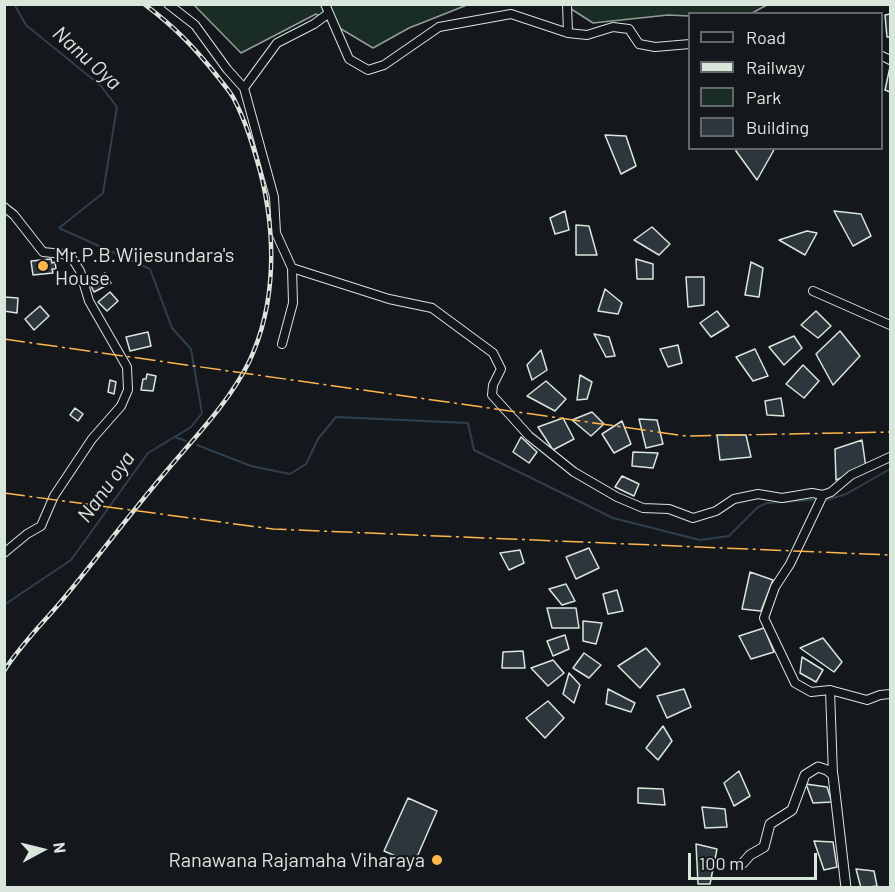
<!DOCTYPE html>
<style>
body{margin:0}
#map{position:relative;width:895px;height:892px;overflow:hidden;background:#14181c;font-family:Barlow,sans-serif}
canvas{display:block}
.frame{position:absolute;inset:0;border:6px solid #d8e6dc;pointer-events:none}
.legend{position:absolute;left:688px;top:12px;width:195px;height:138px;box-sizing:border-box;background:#14181c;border:2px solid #626a69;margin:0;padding:8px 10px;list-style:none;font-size:18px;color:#d8e6dc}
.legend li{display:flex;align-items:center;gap:12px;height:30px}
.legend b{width:30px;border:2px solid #626a69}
.north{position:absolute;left:12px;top:820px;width:60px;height:60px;-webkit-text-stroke:4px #14181c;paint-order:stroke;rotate:83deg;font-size:16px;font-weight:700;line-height:24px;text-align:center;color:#d8e6dc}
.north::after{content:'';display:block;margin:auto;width:21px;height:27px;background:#d8e6dc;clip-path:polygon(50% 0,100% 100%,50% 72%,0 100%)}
.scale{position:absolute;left:688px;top:853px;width:129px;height:27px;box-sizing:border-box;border:3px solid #d8e6dc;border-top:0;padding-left:8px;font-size:18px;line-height:21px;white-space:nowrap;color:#d8e6dc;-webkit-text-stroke:4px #14181c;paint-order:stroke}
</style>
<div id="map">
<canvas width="895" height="892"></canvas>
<div class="frame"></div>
<ul class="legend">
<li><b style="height:8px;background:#14181c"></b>Road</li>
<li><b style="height:8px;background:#d8e6dc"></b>Railway</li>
<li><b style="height:16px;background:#1a2d24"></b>Park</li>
<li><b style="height:16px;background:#2c363c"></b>Building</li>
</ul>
<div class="north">N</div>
<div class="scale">100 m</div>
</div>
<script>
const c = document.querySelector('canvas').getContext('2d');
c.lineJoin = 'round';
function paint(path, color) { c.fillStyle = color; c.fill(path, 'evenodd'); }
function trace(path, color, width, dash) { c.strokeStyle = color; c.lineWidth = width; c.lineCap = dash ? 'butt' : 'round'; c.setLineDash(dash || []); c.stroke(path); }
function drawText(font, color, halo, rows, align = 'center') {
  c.font = font + ' Barlow,sans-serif'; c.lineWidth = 4.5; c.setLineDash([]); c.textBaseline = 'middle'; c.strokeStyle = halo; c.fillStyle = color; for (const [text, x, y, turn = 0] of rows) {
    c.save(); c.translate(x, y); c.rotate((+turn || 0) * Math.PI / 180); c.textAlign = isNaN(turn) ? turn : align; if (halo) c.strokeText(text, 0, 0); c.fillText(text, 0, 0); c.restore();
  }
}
const green = new Path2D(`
 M194,5H467L409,28L373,48L316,14L241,53Z
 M565,5H767L752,13L690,14L689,16L668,15L593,23Z`);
const stream = new Path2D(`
 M175,437L186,441
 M197,445L251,466L290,474L306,464L318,439L336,417L468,423L474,450L613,518L700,540L729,536L758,507L767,503L813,500
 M827,500L846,494L890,469
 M4,605L71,560L148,453L191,427L202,413L191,349L172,328L150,269L59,228L103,193L117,107L101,86L26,25L14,4`);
const building = new Path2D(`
 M890,14V37H887L885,15Z
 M890,67V92L885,90Z
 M605,135L626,136L636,166L621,174Z
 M736,148H775L757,180L736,151Z
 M565,211L569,230L555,234L550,218Z
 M834,211L861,214L871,236L853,246Z
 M576,225L589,226L597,255H576Z
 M652,227L670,244L659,255L634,240Z
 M807,231L817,233L805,255L779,240Z
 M51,259L52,263L55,262L56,269H52L53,273L33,275L31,261Z
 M636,259L653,264V279H637Z
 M751,262L763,268L759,297L745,295Z
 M105,273L111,283L94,292L89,282Z
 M686,277H704V305L688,307Z
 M605,289L622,303L618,314L598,311Z
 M110,292L118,301L107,311L98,302Z
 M4,297L18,298L17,313L4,311Z
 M40,306L49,316L34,330L25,319Z
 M717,311L729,326L711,337L700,323Z
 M816,311L831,326L818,338L801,325Z
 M840,331L860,356L833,385L816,354Z
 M148,332L151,346L130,351L126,337Z
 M594,334L609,337L615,356L606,357Z
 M794,336L802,348L784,365L769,347Z
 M678,345L682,363L668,367L660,349Z
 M755,349L768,376L753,381L736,357Z
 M541,350L547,370L532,380L527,365Z
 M803,365L819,381L804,398L786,384Z
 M147,374L156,376L153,391L141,390L143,379H146Z
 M580,375L592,382L587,399L577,400Z
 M110,380L116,382L114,394L108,392Z
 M546,381L566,399L555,411L527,396Z
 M781,398L784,416L767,415L765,401Z
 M75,408L83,414L78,421L70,415Z
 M592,412L604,424L591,436L572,420Z
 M563,418L574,439L553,450L538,427Z
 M639,419L657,420L663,444L646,448Z
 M622,421L631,444L614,453L602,434Z
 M717,435H746L751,457L720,460Z
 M521,437L537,452L529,463L513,452Z
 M862,440L866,468L836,480L835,449Z
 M633,452L658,453L653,468L632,466Z
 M622,476L639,484L634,496L615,487Z
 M589,548L599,568L576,579L566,557Z
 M520,550L524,563L509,570L500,553Z
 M750,572L773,580L761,611L742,609Z
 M566,584L575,601L562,605L549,589Z
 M617,590L623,611L608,614L603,594Z
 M547,608H576L579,628H552Z
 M583,621L602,623L596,644L583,641Z
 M764,628L774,652L751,659L739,636Z
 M565,635L569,649L553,656L547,641Z
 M823,638L842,662L834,672L800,648Z
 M646,648L660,664L640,688L618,666Z
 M523,651L525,668H502L503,652Z
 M584,653L601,665L589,678L573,668Z
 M802,657L823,670L816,682L800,673Z
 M553,660L564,673L548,686L531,668Z
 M569,673L580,685L574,703L563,694Z
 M608,689L635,703L631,712L606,704Z
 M684,689L691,707L667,718L657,696Z
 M548,701L564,718L545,738L526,718Z
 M663,726L672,741L658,760L646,748Z
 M739,771L750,796L734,806L724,783Z
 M806,784L827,787L832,802L813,803Z
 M638,788L663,789L665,805L638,803Z
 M408,798L437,811L414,864L384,851Z
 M702,807L725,809L727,827L705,828Z
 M814,841L833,842L837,867L824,870Z
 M696,844L717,849L710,884H698Z
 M856,869L874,871L877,886L861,888Z`);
const minor = new Path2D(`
 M168,4L195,25L227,69L244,88L274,197L276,233L292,268L389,299L432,308L493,353L501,369L493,385L492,395L529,436L574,472L617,497L643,508L669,509L693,518L716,511L734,499L758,494L782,498L812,493L823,495L831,492L851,475L890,457
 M325,4L349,59L368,70L384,65L439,27L511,14L568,33L587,35L613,27L629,29L639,44L655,47L690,44
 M567,4L568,33
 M882,56L890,60
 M244,88L277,43L314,24L329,13
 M4,207L14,215L43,252L63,254L72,258L80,271L89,301L127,367L128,390L121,406L92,439L54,496L41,526L27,534L4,553
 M813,291L890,325
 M282,344L293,303L292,268
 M823,495L790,564L775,587L764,618L795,683L811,692L830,690L867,700L880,695L890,694
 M830,690L833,775`);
const tertiary = new Path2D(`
 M743,863L750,855L764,847L770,824L792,810L805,775L818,767L827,770L833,775L846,888`);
const rail = new Path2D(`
 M4,671C20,646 40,626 59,604C95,561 128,516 164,474C194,438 228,404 249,362C277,303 276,233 260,171C253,146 246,122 234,99C230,91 223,84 218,77C194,47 175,27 144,4`);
const power = new Path2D(`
 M4,339L686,436L890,432
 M4,493L273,529L890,555`);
const markers = [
 [43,266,6,"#ffb74d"],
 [437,860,6,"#ffb74d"]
];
const poiNames = [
 ["Mr.P.B.Wijesundara's",55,255],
 ["House",55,278],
 ["Ranawana Rajamaha Viharaya",425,860,"right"]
];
const waterNames = [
 ["Nanu Oya",87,58,42],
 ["Nanu oya",106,487,-54]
];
paint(green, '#1a2d24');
trace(green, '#939e99', 1.5);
trace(stream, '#2f3f4d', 2);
paint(building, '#2c363c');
trace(building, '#d8e6dc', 1.5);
trace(minor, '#d8e6dc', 10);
trace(tertiary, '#d8e6dc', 11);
trace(minor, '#14181c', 8);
trace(tertiary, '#14181c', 9);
trace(rail, '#d8e6dc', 4.5);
trace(rail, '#14181c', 2, [7]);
trace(power, '#ffb74d', 1.5, [21, 4.5, 3, 4.5]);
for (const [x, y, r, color] of markers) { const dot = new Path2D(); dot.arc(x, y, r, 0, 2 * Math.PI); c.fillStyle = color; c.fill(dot); trace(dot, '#14181c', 2); }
drawText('20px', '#d8e6dc', '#14181c', poiNames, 'left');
drawText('italic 21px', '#d8e6dc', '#14181c', waterNames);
</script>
